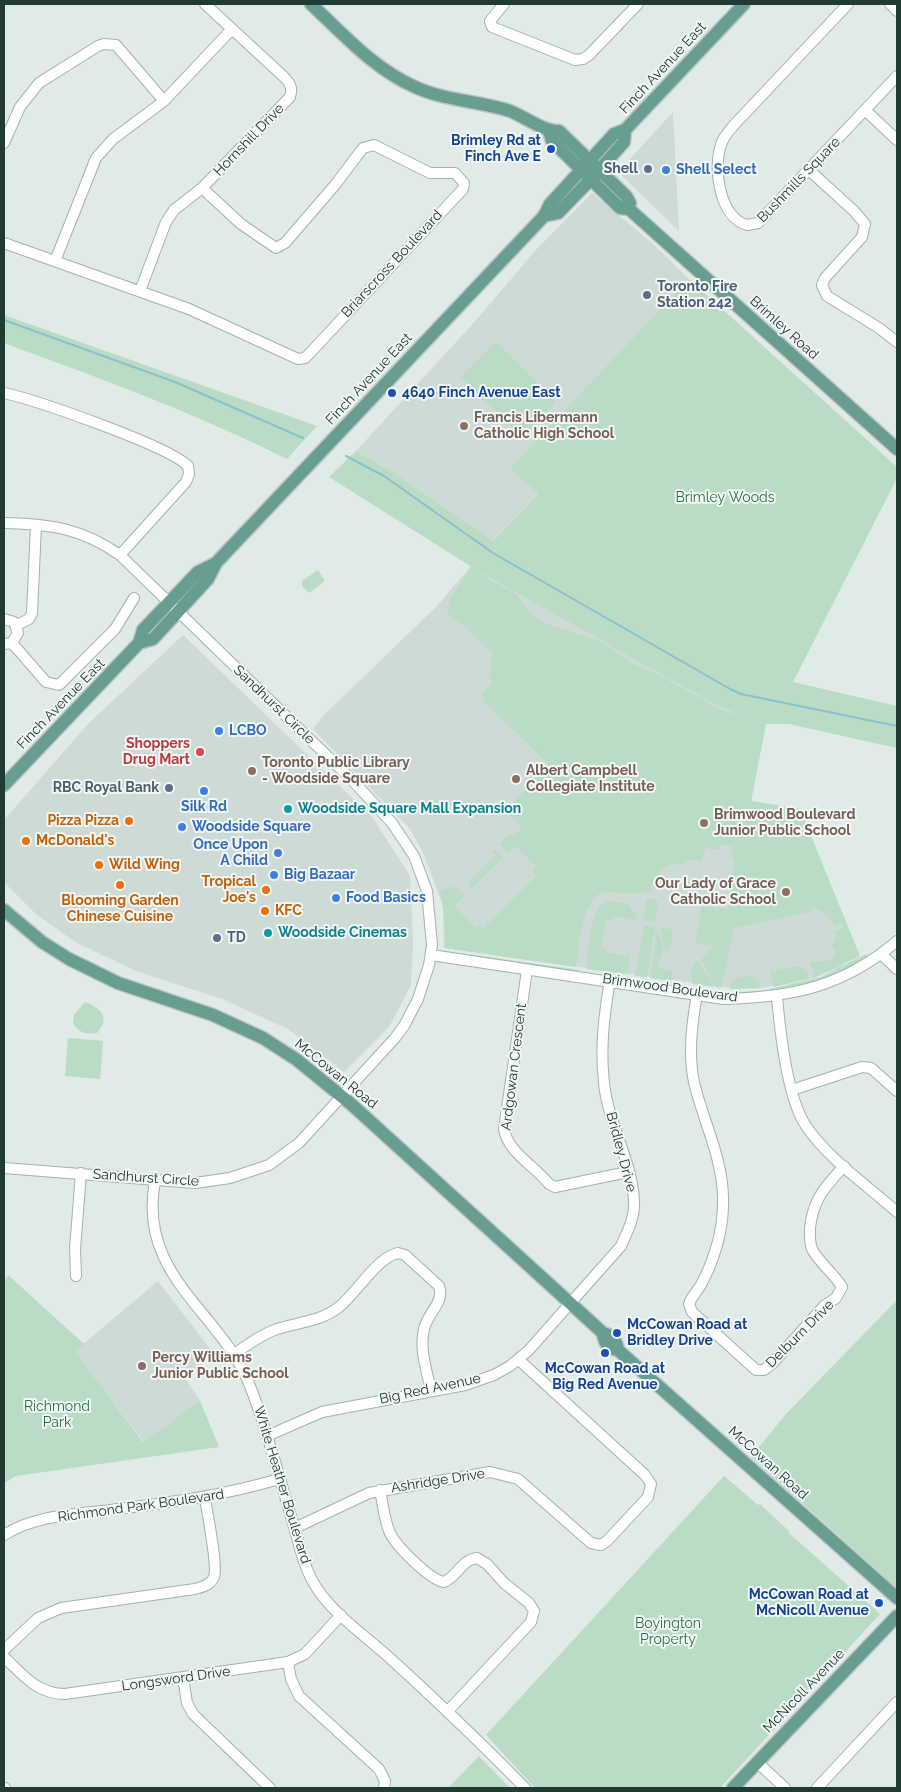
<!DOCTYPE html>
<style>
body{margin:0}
#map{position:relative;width:901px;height:1792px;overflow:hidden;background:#e0eae6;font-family:Raleway,sans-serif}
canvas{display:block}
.frame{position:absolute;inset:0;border:5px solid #223a34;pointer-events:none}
</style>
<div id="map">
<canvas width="901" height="1792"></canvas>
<div class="frame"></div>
</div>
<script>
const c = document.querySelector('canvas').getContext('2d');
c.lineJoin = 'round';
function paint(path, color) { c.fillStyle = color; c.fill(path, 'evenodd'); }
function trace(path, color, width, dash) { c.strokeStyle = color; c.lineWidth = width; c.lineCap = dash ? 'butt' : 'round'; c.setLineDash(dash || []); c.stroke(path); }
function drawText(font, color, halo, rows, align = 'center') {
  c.font = font + ' Raleway,sans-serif'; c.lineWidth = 4; c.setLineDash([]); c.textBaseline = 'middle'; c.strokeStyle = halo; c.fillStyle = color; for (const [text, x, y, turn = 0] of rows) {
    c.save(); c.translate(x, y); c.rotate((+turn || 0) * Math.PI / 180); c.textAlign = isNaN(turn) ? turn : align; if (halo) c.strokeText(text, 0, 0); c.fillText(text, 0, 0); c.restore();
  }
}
const built = new Path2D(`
 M673,112L679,231L618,172Z
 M592,193L653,244L689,279L511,468L538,494L492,541L393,472L356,451L478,318L533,253Z
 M471,566L714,704L766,724L751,801L800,809L858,953L839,968L813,978L760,988L723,987L444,948L443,905L424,855L410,829L313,729L323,716L436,607Z
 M183,635L373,818L410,876L413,942L411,985L389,1027L344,1072L288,1029L222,999L136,971L75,942L36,914L4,882V820L89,723Z
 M158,1281L214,1354L185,1378L200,1401L144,1442L74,1352Z`);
const green = new Path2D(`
 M689,279L897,467V478L793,682L897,706V748L789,724H766L751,801L800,809L860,956L813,978V971L810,962L832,960L836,953L832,946L836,936L835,931L843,929L842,924L836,926L821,910L813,907L809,912L734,928L721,988L716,987L701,960L714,946L696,944L701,907L728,909L735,859H732V851L723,849L720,857L722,849H732L733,847L723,845L722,842L720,850L706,848L701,861L685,859L684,865C670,863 663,864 658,878L654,877L653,884L650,887L652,890C637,896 622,892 606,892C581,893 579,949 576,967L445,948L444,915L440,891L457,886L459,892L460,890L465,895L454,906L475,928L479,925L483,929L537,875L532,870L536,866L516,846L508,853L499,844L510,833L514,836L522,828L506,811L549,764L482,700L484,697L482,694L492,683L490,678L492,653L466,627L447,615L451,598L472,567L329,477L356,451L393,472L493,541L538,494L510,468ZM477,570L714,704L755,721L719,709L657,674L631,663L601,642L545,623L530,614L516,594L491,581Z
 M4,315L317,426L287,459C195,413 100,378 4,343Z
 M496,342L556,402L522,437L461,377Z
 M318,570L325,581L309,593L302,586V581Z
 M495,849L506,862L501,859L472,888L469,887L468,883L496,855L492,851Z
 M654,898L658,903L655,922L643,920L646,901Z
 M609,901L628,904L636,914L635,920L612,916L611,921L606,920L602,947L607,948V953L630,956L627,974L586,969C589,951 589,905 609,901Z
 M644,925L655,927L647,977L635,976Z
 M660,927L673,930L670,951L665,950Z
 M657,929L664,950L657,965L663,970H671L674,976L670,981L650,978Z
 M445,951L580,970L577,973L445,953Z
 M866,954L868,957C838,976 807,985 772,991L769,989L821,977Z
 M698,961L700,964L714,987L692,984L691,970L695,962Z
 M799,966L807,970L809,979L773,987L770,972Z
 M750,975L759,980L760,988L729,989L733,980Z
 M85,1002C101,1008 111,1017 97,1033C85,1034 80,1034 73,1023L74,1015Z
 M68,1038L103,1041L100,1079L65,1076Z
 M8,1275L84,1344L75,1352L143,1442L200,1401L219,1447L16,1476L4,1483V1282Z
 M897,1300V1588L751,1457L785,1415Z
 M724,1476L758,1505L760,1504L790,1532L789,1533L880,1614L720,1788H535L486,1735Z
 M479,1756L510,1788H448Z`);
const stream = new Path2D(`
 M4,320L175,382L303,438
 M346,456L384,476L493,553L730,689L741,694L897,726`);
const minor = new Path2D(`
 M504,4L490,21L492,27L575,60L583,59L589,55L638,4
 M848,4L734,125C729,131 723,137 721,145C713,168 719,217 747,225L758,223L897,76
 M890,4L897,11
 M865,110L897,140
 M4,143L20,107L39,83L98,46L104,44L116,45L164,101
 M809,170L854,211L865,224L862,237L825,278L822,285L827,296L879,328L897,342
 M4,243L189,309L298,359L305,358L310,353L463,189L464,183L455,173H430L374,145L363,148L335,185L285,243L276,248L241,224L202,188
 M55,261L96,158L113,139L164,101L232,29
 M140,291L166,222L174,210L202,188L290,97C293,87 290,83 283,76L205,4
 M4,393C36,400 169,446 188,466L189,474L186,482L120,555
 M4,523C50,524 81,528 120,555L351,779L392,823L414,856L427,891L432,945L429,965L418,999L404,1026L395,1038L299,1143L269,1165L230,1178L195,1183L4,1168
 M4,619L14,622L18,633L12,643L4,644
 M17,625L29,619L32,613L36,525
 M12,643L46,682L59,685L115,629L134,598
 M881,954L897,969
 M431,955L724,999C793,997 843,987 897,941
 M527,970L504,1129C508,1153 535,1166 549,1184L555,1187L628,1172
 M697,994C692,1023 688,1053 694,1082C703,1121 722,1156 723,1197C724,1227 716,1255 703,1281C699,1290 692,1295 689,1304L692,1312L756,1370H764L772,1364L824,1306L836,1298L842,1287C834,1274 821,1264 813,1251C809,1244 810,1236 810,1228C813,1199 825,1187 844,1166
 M777,997C780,1031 787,1098 806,1126C829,1160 867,1185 897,1212
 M792,1090L862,1067L871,1068L897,1091
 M155,1181C137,1277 221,1311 250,1386C268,1432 280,1480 294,1527C300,1547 304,1568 316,1587C334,1615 367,1637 392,1660C438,1702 482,1744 525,1788
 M76,1276L75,1249L81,1173
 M233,1355C247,1345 261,1335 277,1329C298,1322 320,1322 339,1307C357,1293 376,1258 398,1253L405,1255L439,1286C445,1303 427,1313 424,1329C419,1349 427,1371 431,1391
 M267,1436L322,1412L465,1385L494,1375L510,1366L529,1350L621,1246C627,1232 635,1218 634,1202C633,1162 608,1124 604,1083C600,1048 604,1015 610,980
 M380,1490C383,1504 384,1520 390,1533C396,1546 430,1580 444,1582C458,1576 461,1560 477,1558L487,1564L504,1583L529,1603L534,1611L531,1622L448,1711
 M295,1528L369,1493L490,1472L518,1479L591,1543L601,1545L607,1541L648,1497L651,1484L645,1475L519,1360
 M4,1535C36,1514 81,1514 118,1509C174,1502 225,1495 279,1479
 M4,1650L38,1618L61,1608L195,1589C202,1587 211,1585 214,1577C218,1566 207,1512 205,1498
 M4,1657C23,1675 37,1694 65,1694L288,1662L305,1654L341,1615
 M288,1662L291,1679L299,1696L379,1769L385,1781L384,1788
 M183,1678L187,1703L193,1714L270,1788
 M757,1762L785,1788
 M4,1788H5
 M817,1788L897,1702`);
const major = new Path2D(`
 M311,4C343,34 374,69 415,87C443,100 477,101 507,110C525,116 541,131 559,131L626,196L630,203L629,209
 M549,131L552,141L620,208L629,209L897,449
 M544,216L558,213L591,179L624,142L625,130
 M139,643L143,630L198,572L216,563
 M4,785L139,643L153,639L208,579L216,563L544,216L550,204L614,134L625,130L744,4
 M4,910L42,942L69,959L118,983L213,1015L263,1038L297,1060L351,1104L603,1333C613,1336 616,1339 618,1350
 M603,1333C604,1343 608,1349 618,1350L897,1598
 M733,1788L897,1616`);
const markers = [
 [551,149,5,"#1a4fb4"],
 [648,169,5,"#5c6f8a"],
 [666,170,5,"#3f7fe0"],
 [647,295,5,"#5c6f8a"],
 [392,393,5,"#1a4fb4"],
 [464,426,5,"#8d6e63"],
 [219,731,5,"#3f7fe0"],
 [200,752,5,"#e0444e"],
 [252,771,5,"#8d6e63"],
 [516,779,5,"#8d6e63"],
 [169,788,5,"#5c6f8a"],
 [204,791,5,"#3f7fe0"],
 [288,809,5,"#0f9aa8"],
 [129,821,5,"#e8710a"],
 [704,823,5,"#8d6e63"],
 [182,827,5,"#3f7fe0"],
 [26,841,5,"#e8710a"],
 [278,853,5,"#3f7fe0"],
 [99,865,5,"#e8710a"],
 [274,875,5,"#3f7fe0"],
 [120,885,5,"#e8710a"],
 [266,890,5,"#e8710a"],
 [786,892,5,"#8d6e63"],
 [336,898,5,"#3f7fe0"],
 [265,911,5,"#e8710a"],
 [268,933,5,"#0f9aa8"],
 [217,938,5,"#5c6f8a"],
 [617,1333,5,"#1a4fb4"],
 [605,1353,5,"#1a4fb4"],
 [142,1366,5,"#8d6e63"],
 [879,1603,5,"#1a4fb4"]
];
const streetNames = [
 ["Finch Avenue East",663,68,-47],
 ["Hornshill Drive",249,140,-46],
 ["Bushmills Square",799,180,-46],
 ["Briarscross Boulevard",392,264,-47],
 ["Brimley Road",784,328,42],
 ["Finch Avenue East",369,379,-47],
 ["Finch Avenue East",61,704,-46],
 ["Sandhurst Circle",274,705,44],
 ["Brimwood Boulevard",670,988,8],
 ["Ardgowan Crescent",514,1067,-83],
 ["McCowan Road",336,1074,39],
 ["Bridley Drive",621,1152,75],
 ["Sandhurst Circle",146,1178,4],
 ["Delburn Drive",800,1334,-45],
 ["Big Red Avenue",430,1389,-12],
 ["McCowan Road",768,1463,42],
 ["Ashridge Drive",438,1481,-9],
 ["White Heather Boulevard",282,1485,73],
 ["Richmond Park Boulevard",141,1506,-8],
 ["Longsword Drive",176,1679,-8],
 ["McNicoll Avenue",804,1691,-46]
];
const transitNames = [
 ["Brimley Rd at",541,141],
 ["Finch Ave E",541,157],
 ["4640 Finch Avenue East",402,393,"left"],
 ["McCowan Road at",627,1325,"left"],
 ["Bridley Drive",627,1341,"left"],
 ["McCowan Road at",605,1369,"center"],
 ["Big Red Avenue",605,1385,"center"],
 ["McCowan Road at",869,1595],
 ["McNicoll Avenue",869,1611]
];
const serviceNames = [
 ["Shell",638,169],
 ["Toronto Fire",657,287,"left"],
 ["Station 242",657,303,"left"],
 ["RBC Royal Bank",159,788],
 ["TD",227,938,"left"]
];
const shopNames = [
 ["Shell Select",676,170],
 ["LCBO",229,731],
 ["Silk Rd",204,807,"center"],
 ["Woodside Square",192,827],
 ["Once Upon",268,845,"right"],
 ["A Child",268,861,"right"],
 ["Big Bazaar",284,875],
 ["Food Basics",346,898]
];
const educationNames = [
 ["Francis Libermann",474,418],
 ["Catholic High School",474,434],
 ["Toronto Public Library",262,763],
 ["- Woodside Square",262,779],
 ["Albert Campbell",526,771],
 ["Collegiate Institute",526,787],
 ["Brimwood Boulevard",714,815],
 ["Junior Public School",714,831],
 ["Our Lady of Grace",776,884,"right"],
 ["Catholic School",776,900,"right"],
 ["Percy Williams",152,1358],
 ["Junior Public School",152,1374]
];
const parkNames = [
 ["Brimley Woods",725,498],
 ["Richmond",57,1407],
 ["Park",57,1423],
 ["Boyington",668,1624],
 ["Property",668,1640]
];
const healthNames = [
 ["Shoppers",190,744],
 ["Drug Mart",190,760]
];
const cultureNames = [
 ["Woodside Square Mall Expansion",298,809],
 ["Woodside Cinemas",278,933]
];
const foodNames = [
 ["Pizza Pizza",119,821,"right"],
 ["McDonald's",36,841],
 ["Wild Wing",109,865],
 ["Tropical",256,882,"right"],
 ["Joe's",256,898,"right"],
 ["Blooming Garden",120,901,"center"],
 ["Chinese Cuisine",120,917,"center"],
 ["KFC",275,911]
];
paint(built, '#cedad5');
paint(green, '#badbc4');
trace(stream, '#8ac1cd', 2);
trace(minor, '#a3b2ad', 12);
trace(major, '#bdc4c2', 15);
trace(minor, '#fff', 10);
trace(major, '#679e91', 12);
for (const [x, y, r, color] of markers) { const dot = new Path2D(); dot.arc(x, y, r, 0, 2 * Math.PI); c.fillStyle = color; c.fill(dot); trace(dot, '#f0f7f4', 2); }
drawText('14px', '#223a34', '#f0f7f4', streetNames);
drawText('bold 14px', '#164399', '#f0f7f4', transitNames, 'right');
drawText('bold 14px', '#4e5e75', '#f0f7f4', serviceNames, 'right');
drawText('bold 14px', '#366cbe', '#f0f7f4', shopNames, 'left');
drawText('bold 14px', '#785e54', '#f0f7f4', educationNames, 'left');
drawText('14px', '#2e6e49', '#f0f7f4', parkNames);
drawText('bold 14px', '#be3a42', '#f0f7f4', healthNames, 'right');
drawText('bold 14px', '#0d838f', '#f0f7f4', cultureNames, 'left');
drawText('bold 14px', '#c56008', '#f0f7f4', foodNames, 'left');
</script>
